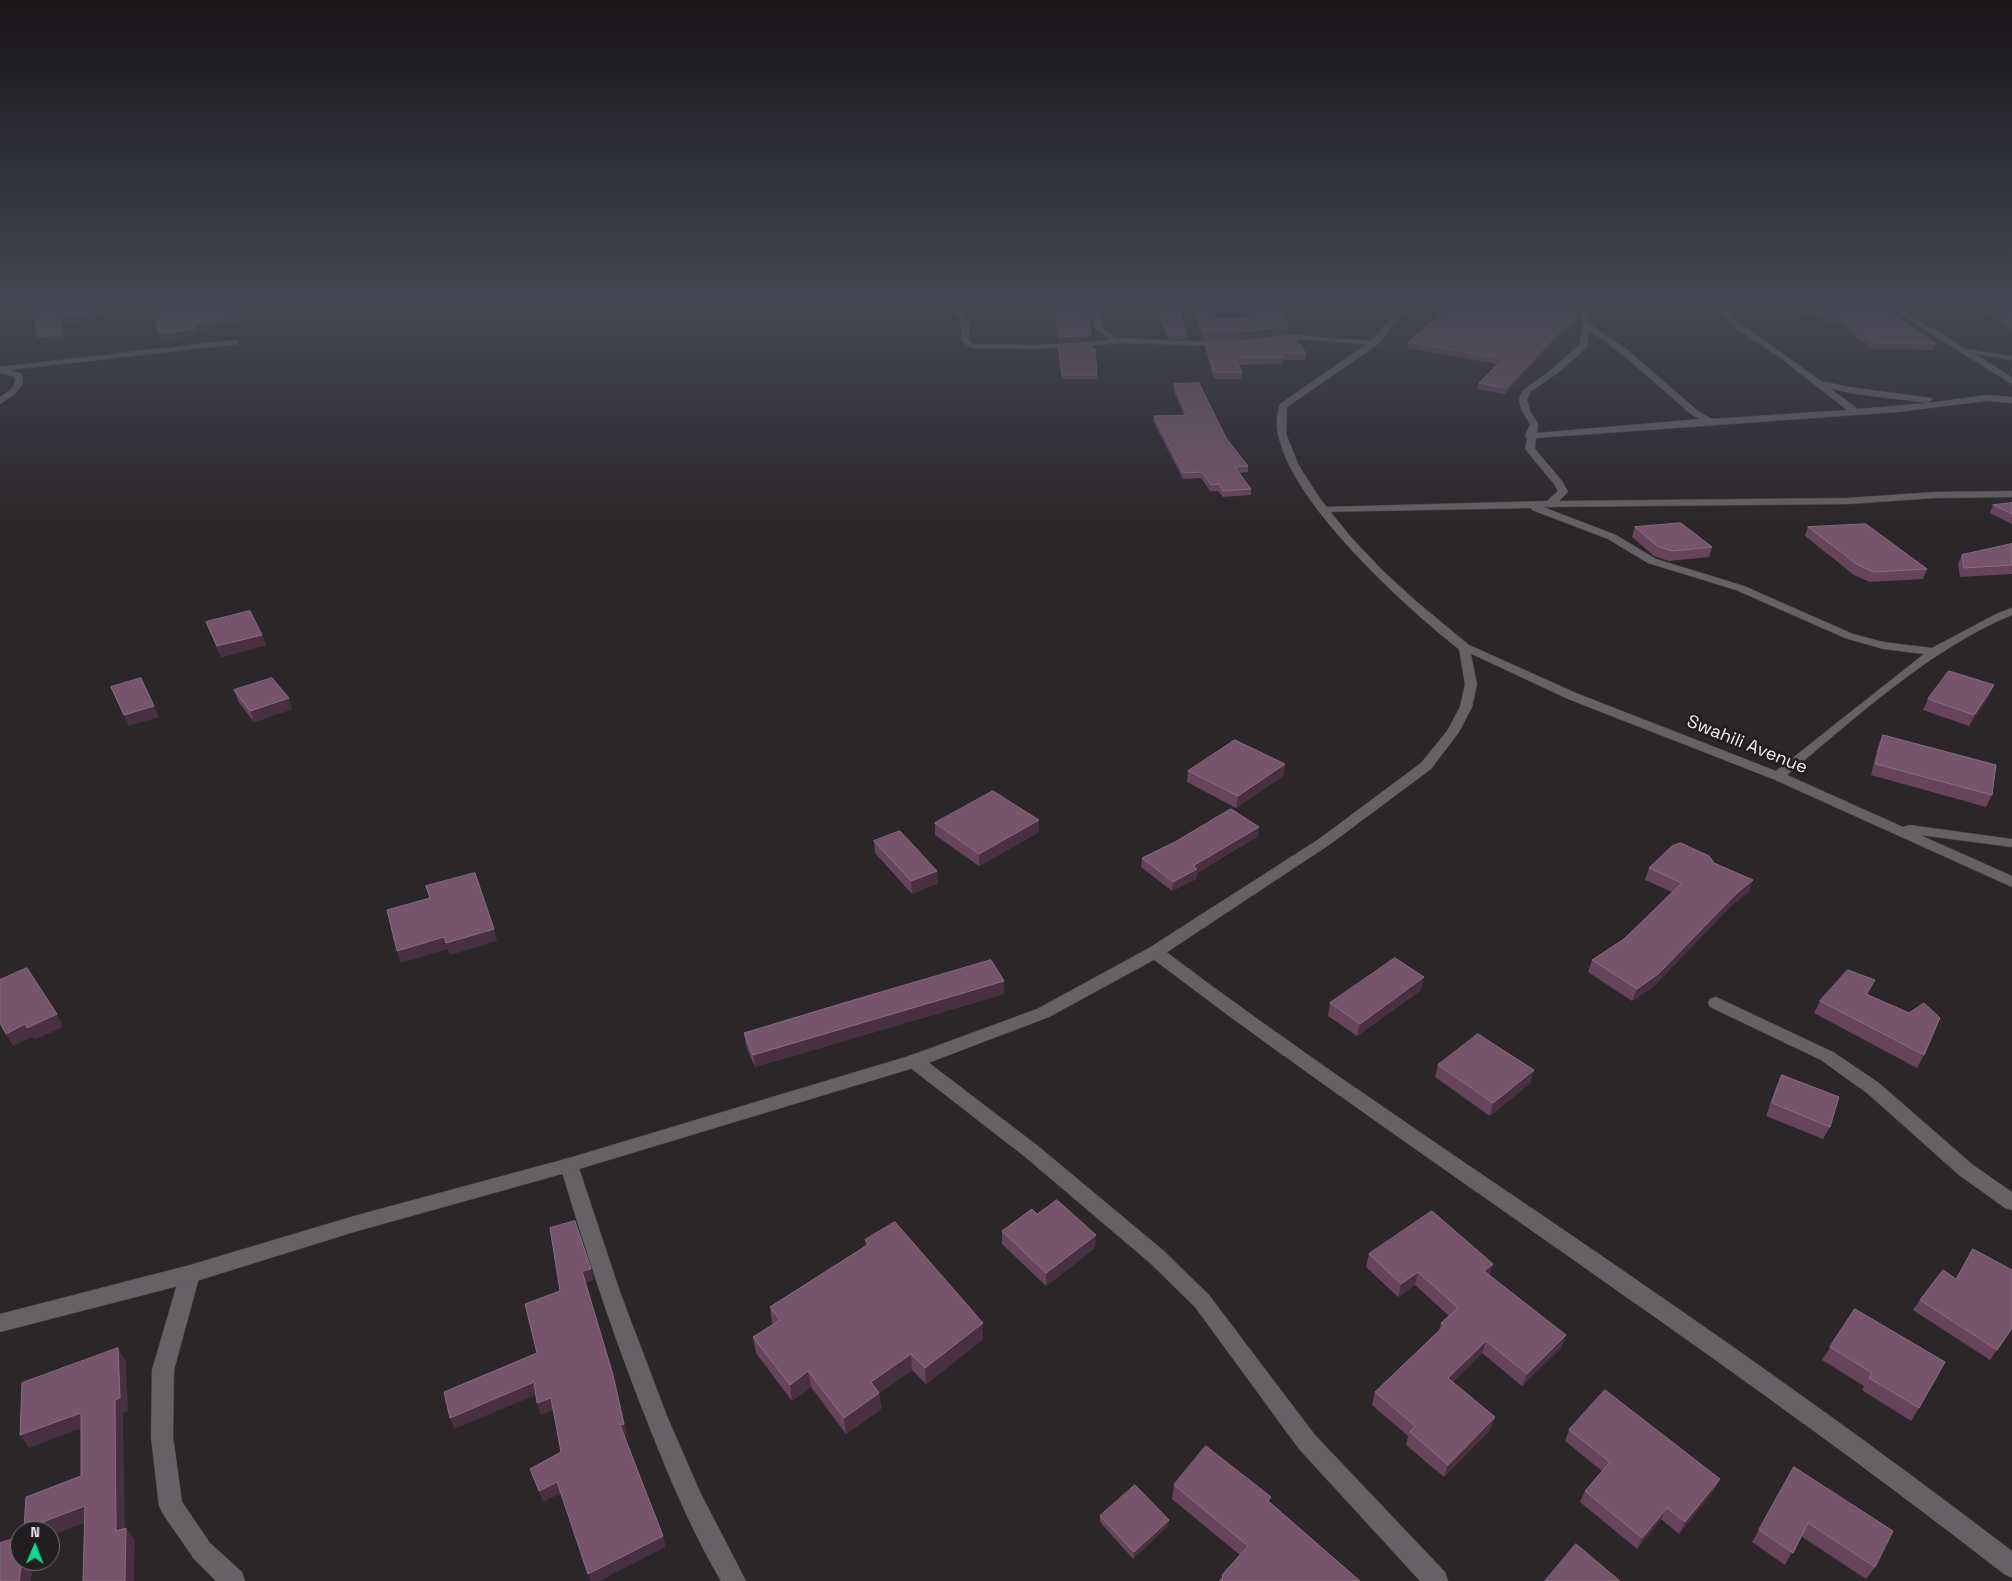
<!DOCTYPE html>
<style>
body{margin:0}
#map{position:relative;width:2012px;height:1581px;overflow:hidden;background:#2b2729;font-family:"Space Grotesk",sans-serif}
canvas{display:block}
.north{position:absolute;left:10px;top:1521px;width:50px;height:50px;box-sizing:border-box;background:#211d20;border:1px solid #747173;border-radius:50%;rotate:1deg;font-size:14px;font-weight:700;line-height:20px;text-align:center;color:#f1eef0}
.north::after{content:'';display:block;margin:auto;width:18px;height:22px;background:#08d98b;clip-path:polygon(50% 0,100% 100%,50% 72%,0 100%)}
</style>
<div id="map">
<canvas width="2012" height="1581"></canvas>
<div class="north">N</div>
</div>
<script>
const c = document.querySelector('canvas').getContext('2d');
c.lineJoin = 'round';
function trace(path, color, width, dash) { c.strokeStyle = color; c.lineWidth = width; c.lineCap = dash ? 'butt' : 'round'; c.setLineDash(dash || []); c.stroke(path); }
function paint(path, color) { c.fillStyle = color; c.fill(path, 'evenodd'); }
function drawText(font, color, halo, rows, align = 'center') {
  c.font = font + ' "Space Grotesk",sans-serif'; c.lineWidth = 5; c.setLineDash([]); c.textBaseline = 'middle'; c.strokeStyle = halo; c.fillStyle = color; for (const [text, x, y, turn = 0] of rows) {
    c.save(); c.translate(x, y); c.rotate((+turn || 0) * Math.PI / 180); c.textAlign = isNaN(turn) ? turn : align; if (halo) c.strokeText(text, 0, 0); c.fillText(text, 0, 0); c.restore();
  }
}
const minor = new Path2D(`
 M944,305C967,305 971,321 969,340L973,344L1039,345L1109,340L1095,328L1088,305H1096L1103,327L1115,338L1224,342L1228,344L1224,346L1122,343L1039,349L971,348L961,341C963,320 960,316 944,305Z
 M1577,305H1585L1590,317L1589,323L1629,351L1698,411L1712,419L1847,410L1783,360L1730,324L1719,309V305H1727V309L1736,320L1821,381L1849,387L1931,398L1932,400L1928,403L1986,395L2012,397V403L1986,401L1897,412L1536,438L1535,449L1562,481L1568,492L1559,501L1848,498L1935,492L2012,491V497L1935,498L1848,504L1543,507L1616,535L1656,559L1744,586L1853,634L1883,642L1932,648L1998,613L2012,608V615C1931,648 1854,719 1787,775L1903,827L1909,825L2012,839V847L1920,835L2012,876V887L1773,779L1568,699L1459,648L1465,644L1469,645L1576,693L1776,771L1924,654L1883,649L1845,638L1736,590L1648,563L1608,539L1532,510L1531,508L1320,512V508L1324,507L1547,501L1558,491L1554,484L1525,449L1527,438L1525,436L1530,424L1522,411L1519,400L1522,391L1552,369L1580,344L1582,317ZM1589,330L1623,355L1692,415L1700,419L1537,433L1538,424L1530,411L1527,400L1530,392L1558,373L1587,347ZM1830,388L1849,393L1928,403L1858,409Z
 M1885,305H1894L1966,349L2012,356V360L1975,354L2012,377V384Z
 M1941,305H2012V309L1945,307Z
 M1294,335L1374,341L1378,343L1374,345L1294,339L1277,340L1273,338Z
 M235,340L239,342L238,344L10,370L22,374L23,384L14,395L0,404V397C8,392 16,388 15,377L0,373V367Z
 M1155,947L1161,948C1288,1044 1420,1132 1552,1222C1708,1328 1862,1436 2012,1551V1578L2004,1574C1753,1378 1486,1203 1229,1016L1149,956L1147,952L1149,948Z
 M1716,997L1833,1052L1879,1083L1973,1165L2012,1192V1210L2005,1208L1959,1175L1867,1093L1821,1060L1710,1007L1708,1003L1710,999Z
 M914,1055L920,1056L1038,1146L1164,1251L1209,1295L1315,1435L1445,1572L1448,1581H1420L1299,1449L1195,1307L1150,1263L1024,1156L908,1066L905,1061L908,1056Z
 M569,1158L576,1160L578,1165L620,1292L667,1416L700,1492L746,1581H721C692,1532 670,1479 649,1426C615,1341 586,1253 560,1165L562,1160Z
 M190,1265L197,1268L200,1274L174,1370L173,1437L182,1502L210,1543L242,1572L245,1581H216L194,1559L163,1514L159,1506L151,1437L152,1370L180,1274L183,1268Z`);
const tertiary = new Path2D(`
 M1393,305H1401L1403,314L1377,345L1287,407L1286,434L1299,466L1321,500L1350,536L1383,571L1417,602L1469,645L1477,684L1472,707L1459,732L1431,769L1329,845L1161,956L1049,1017L920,1066L569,1172L354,1232L190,1283L0,1332V1314L190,1265L354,1216L569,1158L909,1056L1037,1009L1149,948L1319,839L1421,763L1447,731L1460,707L1465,684L1459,649C1410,611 1253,473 1280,404L1371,341L1395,314Z`);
const wall = new Path2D(`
 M965,305H1016V306L965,307Z
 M1154,305H1179L1186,335V339H1168Z
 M1196,305L1215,319L1248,318L1240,305H1275L1289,326L1288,334L1240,340H1203L1195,313Z
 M1438,305H1567L1577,323L1559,337L1505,394L1477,389L1479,383L1497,364L1407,348L1408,342L1443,313Z
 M1755,305H1880L1936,344L1934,350L1872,349L1836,321H1825L1816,315H1807L1798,309H1755Z
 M1981,305H2012V330L1980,310Z
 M1205,341L1306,353L1305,360H1283V364L1238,365L1242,372L1241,379H1214L1205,347Z
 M1058,346L1097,375V379H1062Z
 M1174,384L1226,438L1248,466V472L1239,473L1251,489V495L1223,497L1218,491H1210L1201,478L1183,479L1153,421L1154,416L1184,415L1173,389Z
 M2012,503V524L1990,513L1993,505Z
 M1635,527L1712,547L1709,557L1669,561L1654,556L1632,537Z
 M1808,527L1927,569L1923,579L1870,582L1854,575L1805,536Z
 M2012,544V574L1960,577L1958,564L1962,555Z
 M206,622L262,635L266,645L221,657Z
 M1994,685L1989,696L1969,726L1923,710L1928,699Z
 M234,690L292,709L254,722L238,701Z
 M1883,735L1992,795L1986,807L1871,775L1878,746Z
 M1285,764L1283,776L1236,808L1187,782L1188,771Z
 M935,823L1039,832L979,866L935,835Z
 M1258,836L1197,873L1196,879L1172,891L1141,867L1142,858Z
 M874,841L937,871L938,883L912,894L875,853Z
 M1714,863L1749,892L1732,905L1654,986L1632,1001L1588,972L1592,960L1624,939L1672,892L1645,880L1649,868Z
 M1875,980L1868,995L1924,1055L1917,1068L1814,1013L1820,1001Z
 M1004,981V994L755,1067L746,1046L744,1033Z
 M1421,990L1357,1036L1328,1016L1330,1003Z
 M1438,1065L1534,1070L1530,1083L1490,1116L1435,1077Z
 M1782,1075L1830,1127L1823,1139L1766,1116L1776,1087Z
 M1037,1214L1095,1248L1046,1286L1002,1244V1231Z
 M865,1240L983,1339L926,1384L912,1370L879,1393L881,1409L846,1434L811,1387L792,1401L756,1353L753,1337L773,1324L772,1323L770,1307L866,1246Z
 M1973,1249L2012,1328L1990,1360L1913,1310L1920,1300L1956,1278Z
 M1369,1254L1493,1264L1489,1276L1566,1335L1561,1348L1522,1386L1482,1353L1453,1382L1495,1417L1490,1430L1444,1477L1406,1445L1408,1436L1372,1405L1375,1392L1439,1331L1441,1323L1449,1316L1415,1285L1398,1297L1366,1267Z
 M1855,1309L1919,1408L1911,1421L1862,1390L1864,1386L1822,1360Z
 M1569,1430L1720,1479L1714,1490L1679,1534L1661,1519L1637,1549L1580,1502L1585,1491L1602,1471L1565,1441Z
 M1794,1467L1875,1567L1866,1579L1801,1536L1785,1565L1752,1542Z
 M1174,1485L1270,1502L1360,1581L1221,1579L1222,1575L1240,1555L1172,1499Z
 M1100,1516L1168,1526L1133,1559L1100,1522Z`);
const shadedWall = new Path2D(`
 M118,305H151L152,308L93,315L94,319L61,325L66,340L42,344L39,337L59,318L89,309Z
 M239,317L241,323L195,331L193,324Z
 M1578,317L1577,323L1559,337L1505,394L1507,388L1560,331Z
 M1289,326L1288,334L1240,340L1241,332Z
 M195,329L197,335L161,341L159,334Z
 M1091,335V339L1057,342L1058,338Z
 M262,635L266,645L221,657L217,646Z
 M1994,685L1989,696L1969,726L1974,715Z
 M289,698L292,709L254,722L250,711Z
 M154,706L159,717L129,726L124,715Z
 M1285,764L1283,776L1236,808L1238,796Z
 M1039,820V832L979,866V854Z
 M1259,827L1258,836L1197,873L1196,879L1172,891L1173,882L1193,866Z
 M937,871L938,883L912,894L911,881Z
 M1753,880L1749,892L1732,905L1654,986L1632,1001L1637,989L1737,893Z
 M494,929L497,941L450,955L448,949L401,963L397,951L444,937Z
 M1424,977L1421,990L1357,1036L1360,1024Z
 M1875,980L1869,993L1860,1006L1866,994Z
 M1004,981V994L755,1067L753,1055Z
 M57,1014L63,1027L34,1040L27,1028Z
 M25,1024L32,1037L13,1046L6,1034Z
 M1534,1070L1530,1083L1490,1116L1493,1103Z
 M1096,1235L1095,1248L1046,1286V1273Z
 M1493,1264L1489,1277L1484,1271Z
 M591,1269L594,1280L585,1283L582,1271Z
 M1418,1272L1415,1285L1398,1297L1401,1284Z
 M983,1323V1339L926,1384L925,1368Z
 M1566,1335L1561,1348L1522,1386L1527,1374Z
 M1486,1341L1482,1353L1444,1391L1448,1378Z
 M118,1348L126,1361L128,1411L123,1413L125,1544L116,1531L115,1400Z
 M911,1354L912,1370L879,1393L881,1409L846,1434L844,1418L871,1382Z
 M808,1371L811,1387L792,1401L790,1385Z
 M613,1375L627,1435L624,1437L620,1425Z
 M534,1382L538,1394L454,1429L450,1418Z
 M551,1398L555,1409L541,1415L537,1403Z
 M81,1413L90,1425L29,1448L20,1435Z
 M1495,1417L1490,1430L1444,1477L1448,1465Z
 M1720,1479L1714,1490L1679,1534L1685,1522Z
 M557,1482L561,1493L543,1502L539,1491Z
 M85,1506L94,1519L50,1536V1531H25L24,1529Z
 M1667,1508L1661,1519L1637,1549L1642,1538Z
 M1169,1520L1168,1526L1133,1559L1134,1552Z
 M126,1528L135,1540L134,1581H125Z
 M663,1536L666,1547L599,1581H591L588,1574Z
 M22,1561H34L31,1581H19Z`);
const building = new Path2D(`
 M30,305H118L89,309L92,312L59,318L63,334L39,337Z
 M151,305H231L239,317L193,324L195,329L159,334Z
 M1056,305H1078L1079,313H1089L1091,335L1058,338Z
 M1156,305H1179L1186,335H1168Z
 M1196,305H1208L1215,319L1254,318L1246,305H1275L1289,326L1241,332L1203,331Z
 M1443,305H1567L1578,317L1560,331L1507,388L1479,383L1503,359L1408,342L1446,310Z
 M1802,305H1880L1936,344L1874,343L1838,315L1826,316L1818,310H1808Z
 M1985,305H2012V322Z
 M1293,335L1306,353H1281L1284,357L1235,358L1242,372H1214L1205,341H1241Z
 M1092,344V349H1095L1097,375H1062L1058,346Z
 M1199,383L1226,438L1248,466L1235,467L1251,489L1223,491L1219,484L1211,485L1202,472L1183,473L1154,416L1187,415L1174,384Z
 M2012,503V514L1993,505Z
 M1681,523L1712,547L1672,551L1657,546L1635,527Z
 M1866,524L1927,569L1874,572L1858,565L1808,527Z
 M2012,544V565L1964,568L1962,555Z
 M250,611L262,635L217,646L206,622Z
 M1949,671L1994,685L1974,715L1928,699Z
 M141,678L154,706L124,715L111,687Z
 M272,678L289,698L250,711L234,690Z
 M1883,735L1996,765L1992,795L1876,764Z
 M1235,740L1285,764L1238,796L1188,771Z
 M993,791L1039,820L979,854L935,823Z
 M1231,809L1259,827L1193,866L1197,869L1173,882L1142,858L1175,842Z
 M900,831L937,871L911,881L874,841Z
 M1681,843L1709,856L1714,863L1753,880L1737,893L1658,974L1637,989L1592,960L1624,939L1682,883L1649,868L1672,846Z
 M475,873L494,929L446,943L444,937L397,951L387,910L430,898L426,886Z
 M1395,958L1424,977L1360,1024L1330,1003Z
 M991,960L1004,981L753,1055L744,1033L837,1005Z
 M27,968L57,1014L27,1028L25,1024L6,1034L0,1023V980Z
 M1848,970L1875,980L1866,994L1909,1013L1924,1003L1940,1018L1924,1055L1820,1001Z
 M1478,1034L1534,1070L1493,1103L1438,1065Z
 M1782,1075L1839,1097L1830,1127L1772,1103Z
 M1057,1200L1096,1235L1046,1273L1002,1231L1032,1209L1037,1214Z
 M1432,1211L1493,1264L1484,1271L1566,1335L1527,1374L1486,1341L1448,1378L1495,1417L1448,1465L1410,1432L1415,1426L1375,1392L1444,1326L1441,1323L1458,1308L1418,1272L1401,1284L1369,1254Z
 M575,1221L591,1269L582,1271L613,1375L624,1424L620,1425L663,1536L588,1574L557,1482L539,1491L530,1469L561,1452L551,1398L537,1403L534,1382L450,1418L444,1392L537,1353L525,1304L560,1291L550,1228Z
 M895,1222L983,1323L925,1368L911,1354L871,1382L879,1393L844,1418L808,1371L790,1385L753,1337L780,1320L770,1307L869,1244L865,1240Z
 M1973,1249L2012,1270V1328L1997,1350L1920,1300L1943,1270L1956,1279Z
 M1855,1309L1945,1362L1919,1408L1869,1378L1872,1373L1830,1347Z
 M118,1348L120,1398L115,1400L116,1531L126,1528L125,1581H83L85,1506L24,1529L26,1497L81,1476V1413L20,1435L22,1383Z
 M1605,1390L1720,1479L1685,1522L1667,1508L1642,1538L1585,1491L1610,1462L1569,1430Z
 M1206,1446L1271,1497L1268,1501L1360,1581H1219L1223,1577L1222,1575L1248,1546L1174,1485Z
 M1794,1467L1893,1531L1875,1567L1808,1523L1793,1553L1759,1530Z
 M1135,1485L1169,1520L1134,1552L1100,1516Z
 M20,1537V1561H22L19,1581H0V1543Z
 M1576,1544L1620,1581H1545Z`);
const streetNames = [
 ["Swahili Avenue",1747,745,22]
];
trace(minor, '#484547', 1);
trace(tertiary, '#484547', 1);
paint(minor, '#656164');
paint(tertiary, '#656164');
paint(wall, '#67435c');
paint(shadedWall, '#493041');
paint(building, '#76556c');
trace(building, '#896d81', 1);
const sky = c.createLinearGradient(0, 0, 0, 526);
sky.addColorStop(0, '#181517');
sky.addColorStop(0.58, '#444754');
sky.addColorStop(1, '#44475400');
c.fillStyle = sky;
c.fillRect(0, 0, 2012, 526);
drawText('18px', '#f1eef0', '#211d20', streetNames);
</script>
